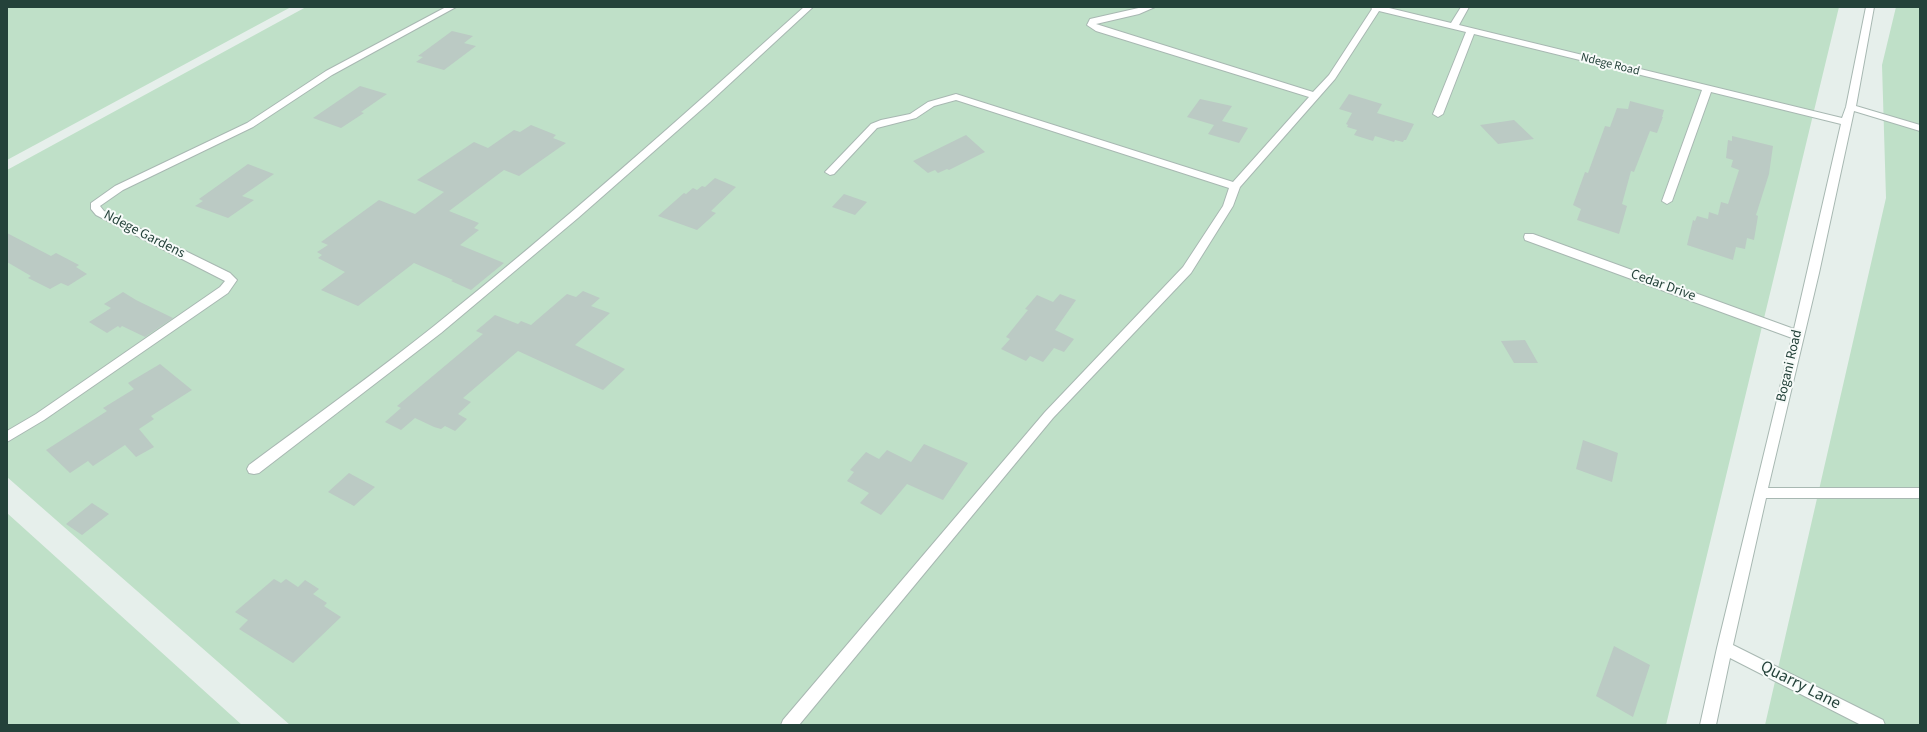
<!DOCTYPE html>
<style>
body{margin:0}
#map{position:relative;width:1927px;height:732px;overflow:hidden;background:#e6efeb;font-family:"Source Sans 3",sans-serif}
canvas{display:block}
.frame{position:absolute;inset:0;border:8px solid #24423a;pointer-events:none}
</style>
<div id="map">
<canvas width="1927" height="732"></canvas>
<div class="frame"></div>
</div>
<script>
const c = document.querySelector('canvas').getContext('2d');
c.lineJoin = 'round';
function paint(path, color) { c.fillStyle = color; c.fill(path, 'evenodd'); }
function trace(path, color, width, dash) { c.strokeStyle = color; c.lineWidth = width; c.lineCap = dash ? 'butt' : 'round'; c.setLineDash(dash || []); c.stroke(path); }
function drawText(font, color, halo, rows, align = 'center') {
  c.font = font + ' "Source Sans 3",sans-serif'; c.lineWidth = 4; c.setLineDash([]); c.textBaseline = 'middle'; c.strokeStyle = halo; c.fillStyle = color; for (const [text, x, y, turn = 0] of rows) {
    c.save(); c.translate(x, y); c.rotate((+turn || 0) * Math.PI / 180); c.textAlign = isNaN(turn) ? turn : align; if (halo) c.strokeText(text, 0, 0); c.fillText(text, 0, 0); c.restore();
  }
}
const green = new Path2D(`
 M7,7H291L7,160Z
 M306,7H1839L1666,725H290L7,477V170Z
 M1896,7H1920V725H1765L1886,198L1882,65Z
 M7,513L242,725H7Z`);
const building = new Path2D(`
 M452,31L473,36L464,43L476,46L444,70L416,62L423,57L418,56Z
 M360,86L387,94L361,112L364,113L341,128L313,118Z
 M1349,94L1382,104L1377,113L1414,124L1406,140H1404L1403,142L1395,140L1394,142L1375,136L1373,141L1354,135L1357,130L1347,127L1348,125L1346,124L1352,113L1339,109Z
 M1200,99L1232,106L1222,121L1248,128L1239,143L1208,134L1214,125L1187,117Z
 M1630,101L1664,110L1662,117H1663L1657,133L1650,131L1634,172L1631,171L1622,204L1627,206L1619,234L1577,220L1581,209L1573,205L1585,172L1588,173L1605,126L1610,127L1617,108L1628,109Z
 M1514,120L1534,139L1498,144L1480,125Z
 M531,125L556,135L553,138L566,143L519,176L504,170L449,211L479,223L474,228L479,230L460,245L504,263L471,290L451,281L453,280L414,263L358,306L321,290L345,272L318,258L322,255L317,252L328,245L321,242L379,200L415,214L444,192L417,180L474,142L488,148L514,130L520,132Z
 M966,135L985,152L949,170L947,169L938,173L935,170L928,173L913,161Z
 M1732,136L1773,146L1769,174L1756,215L1758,216L1754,240L1747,238L1745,249L1736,247L1733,260L1687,245L1693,220L1695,221L1697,216L1708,219L1709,212L1718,215L1721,202L1728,204L1739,170L1731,167L1733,160L1726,158L1728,140L1732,141Z
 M248,164L274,174L242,196L254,200L228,218L195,206L203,201L199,199Z
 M715,178L736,187L711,211L716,213L697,230L658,216L684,193L686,194L693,188L697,190L702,186L705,187Z
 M844,194L867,202L855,215L832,207Z
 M7,233L51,256L56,253L79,265L76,267L87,274L68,286L61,283L50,289L28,278L31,276L7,262Z
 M583,291L600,298L591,306L610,313L575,345L625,369L603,390L518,351L463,398L471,402L458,414L467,419L455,431L445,426L441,429L434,427L415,418L401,430L385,422L401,408L397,406L483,334L476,331L495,315L518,324L521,321L531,325L567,294L576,297Z
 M123,292L136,300L173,318L145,337L122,326L120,328L118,326L107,333L89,322L111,308L104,304Z
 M1060,294L1076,300L1055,330L1074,339L1064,352L1054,348L1043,362L1030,356L1026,361L1001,349L1010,339L1006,337L1028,310L1025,309L1037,295L1053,302Z
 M1525,340L1538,363H1514L1501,341Z
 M160,364L192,390L151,416L154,419L139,429L154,447L136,457L125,445L93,466L88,461L70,473L46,450L107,411L103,408L134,389L128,383Z
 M1583,440L1618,453L1612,482L1576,469Z
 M924,444L968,463L943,500L907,484L881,515L860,503L869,493L847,481L854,472L850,470L866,452L879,459L887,450L911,462Z
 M349,473L375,487L354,506L328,492Z
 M92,503L109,514L82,535L66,524Z
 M274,579L281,583L286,579L298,587L305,580L319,589L313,594L327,603L324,606L341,617L293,663L239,629L248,620L235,612Z
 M1614,646L1650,665L1633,717L1596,696Z`);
const minor = new Path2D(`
 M446,7H456L332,75L253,127L123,190L100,206L104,211L230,273L237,280L228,293L44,420L7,442V431L36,414L220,287L225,281L96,215L91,209V203L115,186L247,123L326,71Z
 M804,7H813L710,102L578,218L441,333L259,473L254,474L249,473L247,469L249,465C311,419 374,374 434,326C561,224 683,116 804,7Z
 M1143,7H1155L1139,14L1096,24L1313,92L1329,75L1372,9L1371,7H1385L1451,23L1461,7H1469L1459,25L1842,118L1846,107L1866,7H1874L1856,106L1920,125V131L1854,111L1819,273L1768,488H1920V498H1766L1733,645L1883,720L1885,725H1861L1730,658L1716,725H1700L1717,648L1792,338L1525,240L1524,237L1525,234H1533L1794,329L1841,124L1711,92L1672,201L1667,204L1662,201L1702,90L1474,34L1443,114L1438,117L1433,114L1466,32L1379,11L1335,79L1240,187L1233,206L1191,273L1053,418L799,725H781L783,720L1045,412L1183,267L1223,206L1229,188L956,100L934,106L916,118L877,128L834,174L830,175L825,172L871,124L881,120L910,114L928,102L956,94L1233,182L1309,97L1096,31L1087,25L1090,19Z`);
const farStreetnames = [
 ["Ndege Road",1610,65,14]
];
const streetNames = [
 ["Ndege Gardens",144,235,27],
 ["Cedar Drive",1663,286,20],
 ["Bogani Road",1790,366,-77]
];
const nearStreetnames = [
 ["Quarry Lane",1800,686,27]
];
paint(green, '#bfe0c8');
paint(building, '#bbcac4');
trace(minor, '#a8b8b2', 2);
paint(minor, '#fff');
drawText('12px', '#24423a', '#f7fbf9', farStreetnames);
drawText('14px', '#24423a', '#f7fbf9', streetNames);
drawText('17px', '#24423a', '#f7fbf9', nearStreetnames);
</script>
